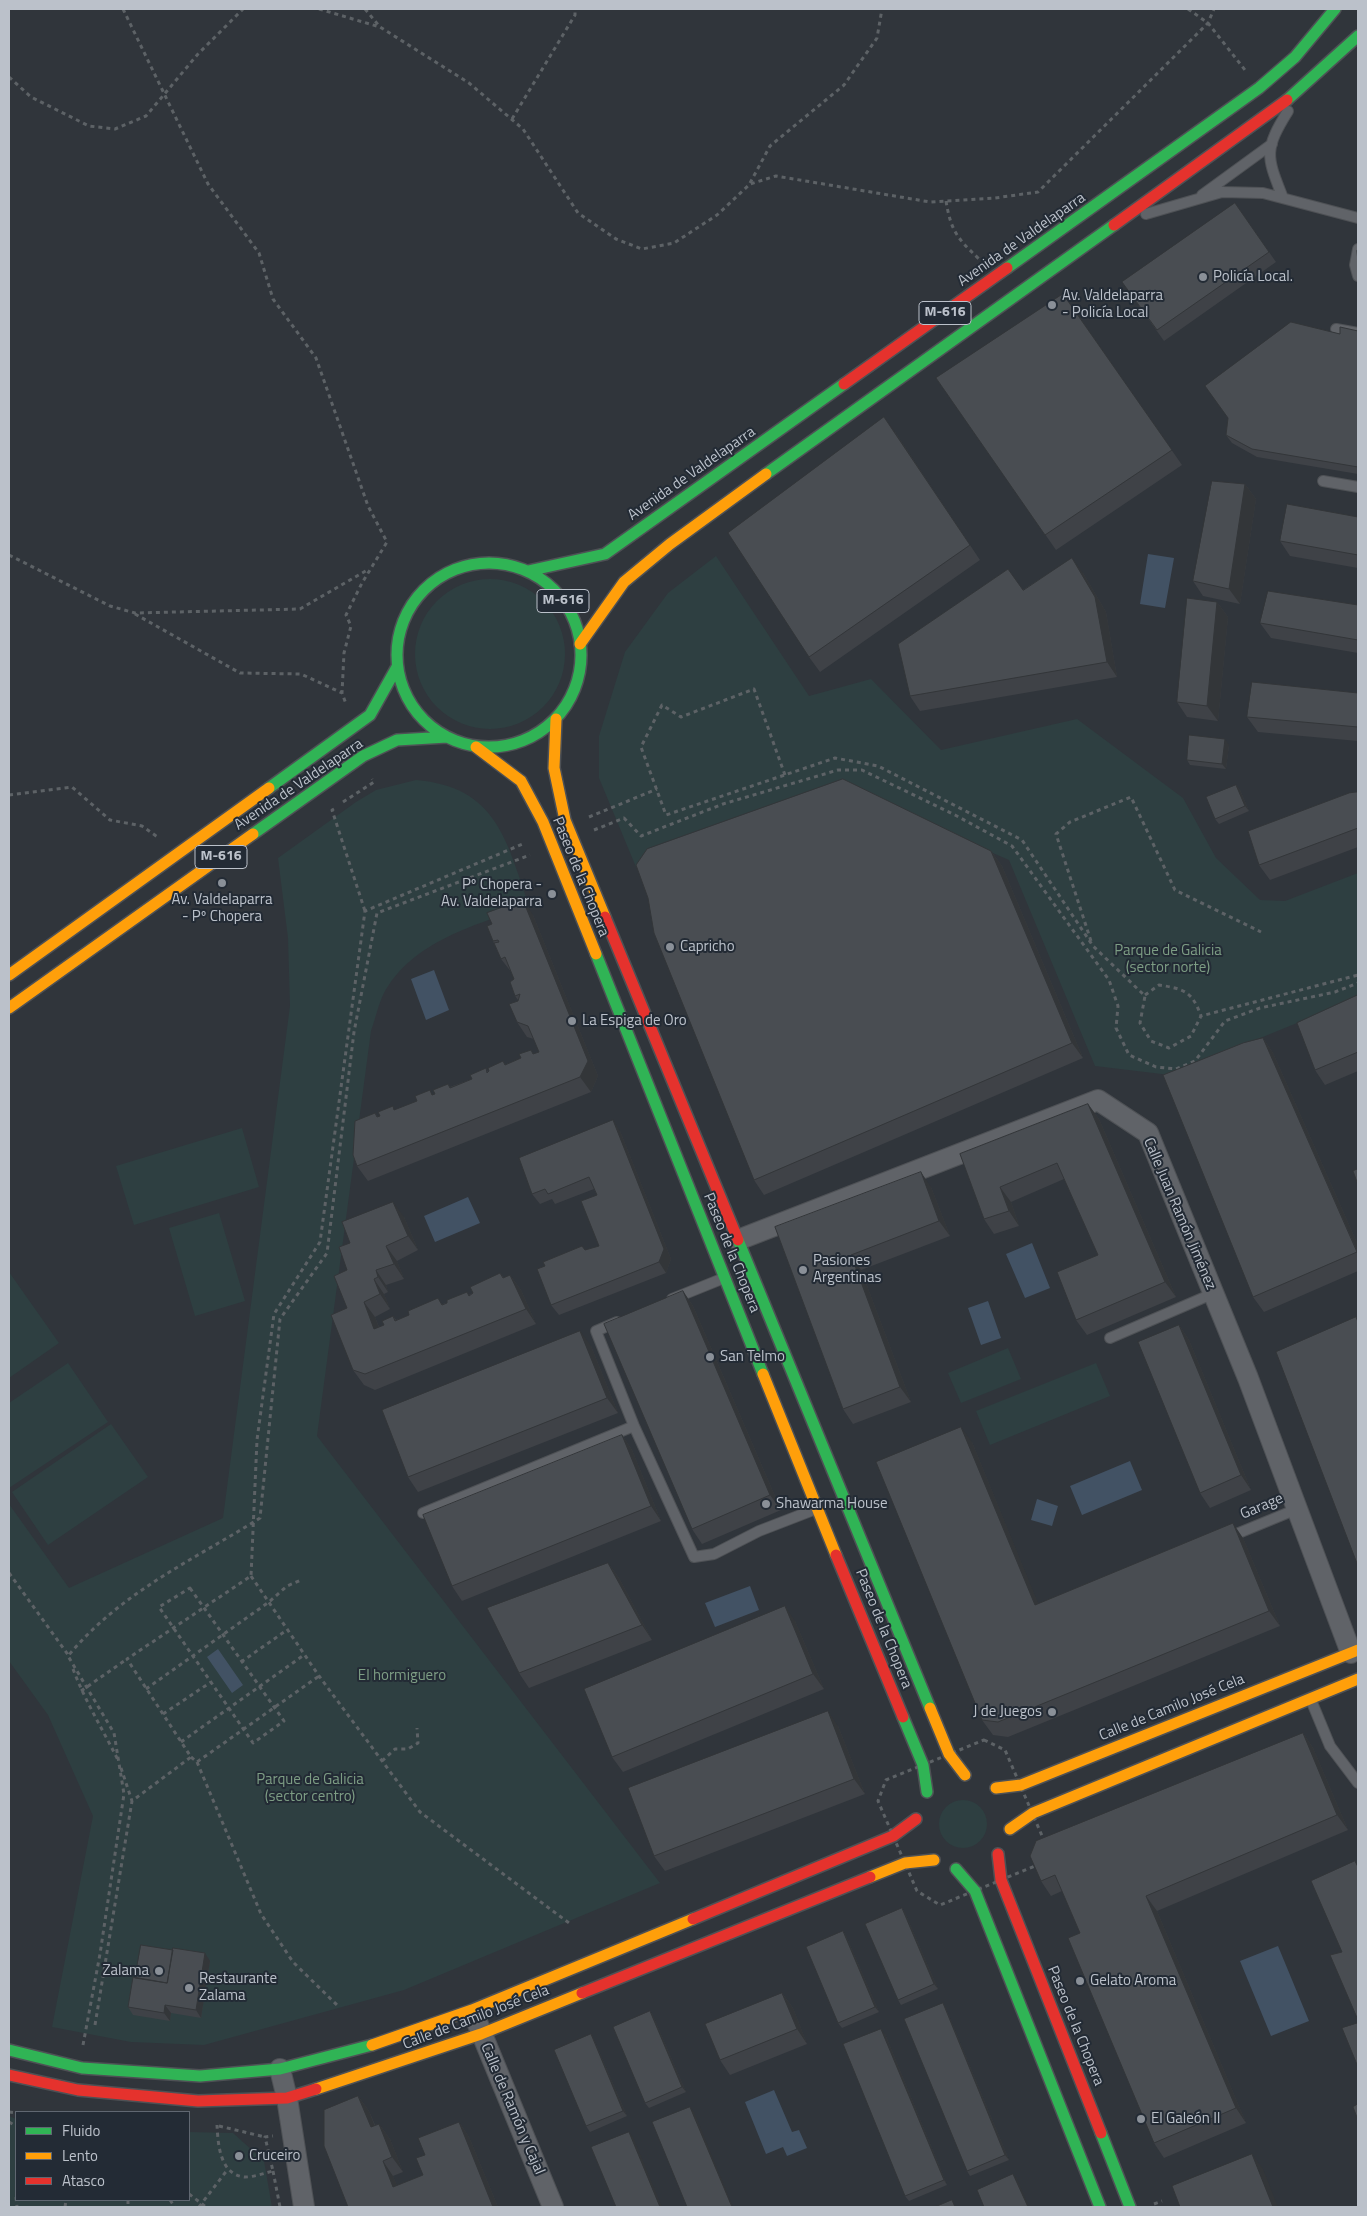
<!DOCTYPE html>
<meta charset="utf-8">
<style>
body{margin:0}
#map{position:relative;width:1367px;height:2216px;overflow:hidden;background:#30353b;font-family:"Titillium Web",sans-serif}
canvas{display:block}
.frame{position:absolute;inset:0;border:10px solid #bbc1ca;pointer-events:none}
.legend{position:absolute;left:15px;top:2111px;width:175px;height:90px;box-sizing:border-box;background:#232b35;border:1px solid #606771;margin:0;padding:6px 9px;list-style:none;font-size:15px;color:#bbc1ca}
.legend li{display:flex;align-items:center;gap:10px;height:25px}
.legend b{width:25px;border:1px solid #606771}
</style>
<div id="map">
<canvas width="1367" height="2216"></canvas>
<div class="frame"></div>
<ul class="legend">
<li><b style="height:6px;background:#30b455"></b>Fluido</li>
<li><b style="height:6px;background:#ff9f0a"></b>Lento</li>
<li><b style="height:6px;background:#e5322d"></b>Atasco</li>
</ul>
</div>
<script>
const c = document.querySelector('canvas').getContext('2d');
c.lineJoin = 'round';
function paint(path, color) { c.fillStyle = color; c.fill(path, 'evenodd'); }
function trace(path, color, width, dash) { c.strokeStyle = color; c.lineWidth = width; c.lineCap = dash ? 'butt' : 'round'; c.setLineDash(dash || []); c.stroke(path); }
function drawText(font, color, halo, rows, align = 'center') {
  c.font = font + ' "Titillium Web",sans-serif'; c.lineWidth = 4; c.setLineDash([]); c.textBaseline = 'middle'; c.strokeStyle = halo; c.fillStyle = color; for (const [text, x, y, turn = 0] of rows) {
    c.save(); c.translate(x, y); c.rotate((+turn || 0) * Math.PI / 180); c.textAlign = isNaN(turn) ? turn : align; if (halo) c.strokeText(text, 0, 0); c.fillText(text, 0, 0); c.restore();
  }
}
const green = new Path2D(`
 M716,556L809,696L871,679L941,750L1077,719L1183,798L1216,858L1260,900L1285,901L1358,873V998L1170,1075L1095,1066L1009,860L850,791L636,867L599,778V736L625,652L668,593Z
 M415 654a75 75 0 1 1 150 0a75 75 0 1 1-150 0Z
 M416,780C497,787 506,840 529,905C476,926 412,940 383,995C378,1006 375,1020 371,1031L317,1436L660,1883L404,1990L204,2045L131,2042L52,2027L93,1816L48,1715L9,1661V1504L69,1588L223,1518L290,1006L288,938L278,858L356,802L376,790Z
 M242,1128L259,1187L134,1225L116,1166Z
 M219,1213L245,1301L195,1316L169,1228Z
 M9,1272L59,1343L9,1378Z
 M1008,1348L1021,1379L961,1403L948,1373Z
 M68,1363L108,1422L9,1488V1403Z
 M1096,1363L1110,1396L990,1445L976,1411Z
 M111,1424L148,1477L48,1545L12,1492Z
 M939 1824a24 24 0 1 1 48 0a24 24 0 1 1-48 0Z
 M9,2116L16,2119V2200H189V2132L233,2133L264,2161L272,2207H9Z`);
const water = new Path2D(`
 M1148,554L1174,558L1165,608L1140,604Z
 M434,970L449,1010L426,1020L411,979Z
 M468,1197L480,1223L435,1242L424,1216Z
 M1032,1243L1050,1288L1025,1298L1006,1254Z
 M988,1301L1001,1338L981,1345L968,1308Z
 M1130,1461L1142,1490L1082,1515L1070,1486Z
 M1037,1499L1058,1506L1052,1526L1031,1520Z
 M750,1586L759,1610L715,1627L705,1603Z
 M218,1649L243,1685L232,1693L207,1657Z
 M1278,1946L1309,2021L1271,2036L1240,1961Z
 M774,2090L792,2132L799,2130L807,2148L787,2156L783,2147L766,2154L745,2102Z`);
const path = new Path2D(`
 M123,9L208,184L259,253L273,299L316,358L368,506L387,542L362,583L346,615L351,626L344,653L342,693L346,704
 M319,9L380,27L469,83L523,129L578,213L616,239L642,249L674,243L717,215L750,184L776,176L930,202L995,198L1038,192L1208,23L1214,9
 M365,9L380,27
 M1188,9L1208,23L1245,70
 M9,77L31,97L89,126L115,129L146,116L198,54L243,9
 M512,119L575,15V9
 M750,183L770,146L844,85L877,38L882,9
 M946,201C951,231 957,238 979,259
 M9,555L110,606L135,613L300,609L369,569
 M135,614L240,673L301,674L342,693
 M785,775L754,689L681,717L662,705L641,747L666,815L835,758L878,766L1022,840L1093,946L1145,996L1140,1023L1151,1041L1169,1048L1191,1036L1201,1016L1358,975
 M9,795L72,787L110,820L142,826L159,838
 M343,802L374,782L372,779
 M334,809L332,810L365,911
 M589,817L657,789
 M594,830L624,818L641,836L723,804L838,770H862L955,815L1012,846L1109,980L1118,1006L1116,1028L1129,1055L1156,1067L1176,1069L1195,1061L1225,1021L1260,1008L1335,992L1358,983
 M1091,941L1056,834L1070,822L1131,797L1175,890L1261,932
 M1145,995L1159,985C1184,989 1192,991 1201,1016
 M9,1573L69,1656
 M251,1576L319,1676L420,1812L569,1923
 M190,1588L284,1721L253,1743L159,1607Z
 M241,1662L287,1630
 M73,1669C85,1701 103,1730 118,1760
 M146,1689L269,1602L287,1586L301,1580
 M81,1691L127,1659
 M163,1714L211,1682
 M984,1740L1005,1750L1046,1845L1035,1866L940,1905L917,1891L878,1801L886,1780Z
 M181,1742L304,1655
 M191,1757L197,1762L319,1676
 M382,1761L395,1749H408L418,1743L417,1728
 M197,1762L261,1914L293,1962L339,2007
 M121,1768L132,1801
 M95,2025L132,1801L191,1757L127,1659L251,1576L257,1440L274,1314L320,1242L365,911L525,843
 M83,2045L100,1954L124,1794L114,1733L68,1656C122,1591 192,1561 260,1518L280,1319L327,1253L354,1032L377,913L530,855
 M9,2112L16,2113
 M9,2122L16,2126
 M217,2125C218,2145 220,2175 245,2177C254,2177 265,2173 273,2171L265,2137L273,2136
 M219,2126L265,2137
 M273,2171L280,2207
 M189,2194L206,2207
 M16,2197L17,2207
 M128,2200V2207
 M170,2200L175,2207
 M1154,2204L1162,2201
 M65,2207L66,2200
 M199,2207L228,2169`);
const lane = new Path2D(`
 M1202,195L1272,144
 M1283,198C1267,157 1263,151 1288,111
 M1146,214L1222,192L1263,193L1358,218
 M1358,249L1355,265L1358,276
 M1336,329L1358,333
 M1323,481L1358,487
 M672,1299L724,1278
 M617,1322L596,1331L634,1426L694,1557L714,1554L759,1531L816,1509
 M1110,1338L1212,1294
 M423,1513L634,1426
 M1229,1537L1297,1509
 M1311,1700L1330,1746L1358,1783`);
const street = new Path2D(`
 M738,1240L1098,1100L1148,1133L1248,1378L1351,1653
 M477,2022L553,2207
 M280,2069L287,2098L304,2207`);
const fast = new Path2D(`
 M1287,100L1358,36
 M1007,268L1259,88L1295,57L1335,9
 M766,474L1114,225
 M397 655a92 92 0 1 1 184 0a92 92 0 1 1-184 0Z
 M528,571L605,554L844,384
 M269,788L370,715L397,667
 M253,834L363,756L397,740L447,737
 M596,954L763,1374
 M738,1240L930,1708
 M903,1717L923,1765L927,1792
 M956,1869L975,1891L1100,2207
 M9,2050L82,2068L200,2076L280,2069L372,2045
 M1101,2133L1130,2207`);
const slow = new Path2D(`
 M580,644L624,582L670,544L766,474
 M556,719L554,768L565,820L605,917
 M476,747L521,781L543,822L596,954
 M9,975L269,788
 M9,1008L253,834
 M763,1374L836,1555
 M930,1708L949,1754L965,1775
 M996,1788L1021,1785L1358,1650
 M1010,1829L1033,1813L1358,1679
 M870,1877L905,1863L934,1860
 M372,2045L472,2010L693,1919
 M316,2089L481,2034L582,1993`);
const jam = new Path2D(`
 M1114,225L1287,100
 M844,384L1007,268
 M605,917L738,1240
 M836,1555L903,1717
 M998,1854L1001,1880L1101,2133
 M693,1919L893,1836L916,1819
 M582,1993L870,1877
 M9,2075L78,2090L198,2101L287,2098L316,2089`);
const wall = new Path2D(`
 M1235,203L1276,262L1164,341L1122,282Z
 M1063,294L1182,465L1056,550L936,378Z
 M1358,331V474L1257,457L1232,443L1226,435L1340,334Z
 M895,432L980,560L820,672L809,657Z
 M1245,484L1256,499L1240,604L1203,596L1193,581Z
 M1358,517V568L1290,556L1280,541Z
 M1083,573L1106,612L1117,677L920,711L910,696L1023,590Z
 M1217,602L1228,617L1218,721L1187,717L1177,702Z
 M1358,605V653L1271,638L1260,623Z
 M1358,693V741L1258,732L1247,717Z
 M1229,745L1226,769L1190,765L1187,760Z
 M1236,785L1240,790L1249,811L1219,824L1215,819Z
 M1358,792V847L1270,880L1259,865Z
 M991,851L1002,866L1083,1058L764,1195L754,1180Z
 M533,915L598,1076L591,1092L368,1181L357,1166L375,1113L378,1117L433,1095L448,1084L450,1087L472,1079L486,1068L488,1072L521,1058L531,1050L533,1054L539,1052L534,1039L527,1037L517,1022L518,1000L515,996L514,979L512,973L501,959L493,941Z
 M1358,995V1071L1325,1085L1315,1070Z
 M1263,1038L1273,1053L1358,1245V1271L1264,1312L1253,1297Z
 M1088,1104L1099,1119L1176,1297L1087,1335L1076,1320L1098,1255L1064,1179L1011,1202L1019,1226L994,1234L984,1219L960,1154Z
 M620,1131L671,1259L666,1273L559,1315L551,1305L585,1250L599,1246L597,1195L594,1189L555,1204L552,1199L540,1204L532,1194Z
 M931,1187L950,1236L861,1270L911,1402L853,1424L843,1409L775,1227Z
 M404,1217L418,1250L397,1261L404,1279L386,1285L388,1292L384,1294L390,1309L375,1317L379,1327L384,1325L393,1316L396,1320L469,1295L473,1293L500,1273L504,1278L510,1275L521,1290L536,1324L375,1390L364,1385L353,1370L347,1308V1270L350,1243Z
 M683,1291L693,1306L781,1510L702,1544L692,1529Z
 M1179,1325L1189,1340L1251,1490L1210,1508L1200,1493Z
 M591,1346L618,1413L418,1492L408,1477Z
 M622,1435L632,1450L661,1521L462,1601L452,1586Z
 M972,1442L1038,1604L1243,1538L1280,1626L1008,1737L993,1735L982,1720Z
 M608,1563L619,1578L652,1640L529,1688L519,1673Z
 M795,1621L824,1689L623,1772L612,1757Z
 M838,1726L865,1794L665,1871L654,1856Z
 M1303,1733L1313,1748L1348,1830L1157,1911L1246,2123L1164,2158L1154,2143L1080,1933L1062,1891L1051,1896L1041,1881Z
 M902,1908L905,1913L938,1989L901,2005L898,2000Z
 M843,1931L846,1936L879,2012L842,2028L838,2023Z
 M210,1961L201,2018L171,2013L170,2021L133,2015L128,2007L135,1978Z
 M782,1993L793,2008L807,2044L730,2075L720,2060Z
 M943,2003L946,2009L1009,2160L970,2176L967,2171Z
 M650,2011L653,2016L686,2092L649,2108L645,2103Z
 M591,2034L594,2040L627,2116L590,2132L586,2126Z
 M885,2034L947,2185L909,2201L905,2196Z
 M358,2096L369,2111L375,2125L379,2124L390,2139L403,2172L393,2176L397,2186L423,2175L425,2155L459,2122L469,2137L498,2207H348Z`);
const shadedWall = new Path2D(`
 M884,417L895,432L980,560L970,545Z
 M1245,484L1256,499L1240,604L1229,589Z
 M1072,558L1083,573L1106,612L1117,677L1107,662Z
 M1217,602L1228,617L1218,721L1207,706Z
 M1225,739L1229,745L1226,769L1222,764Z
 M1236,785L1240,790L1249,811L1245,806Z
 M991,851L1002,866L1083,1058L1072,1043Z
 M523,900L533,915L598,1076L591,1092L580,1077Z
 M1263,1038L1273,1053L1358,1245V1253Z
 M1088,1104L1099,1119L1176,1297L1165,1282Z
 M613,1120L620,1131L671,1259L666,1273L659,1262Z
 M921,1172L931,1187L950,1236L939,1221Z
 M1000,1187L1011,1202L1019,1226L1009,1211Z
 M393,1202L404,1217L418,1250L408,1236Z
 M386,1246L397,1261L404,1279L394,1264Z
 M851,1255L861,1270L911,1402L900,1387Z
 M376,1270L386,1285L388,1292L378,1277Z
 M510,1275L521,1290L536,1324L526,1309Z
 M374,1279L384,1294L390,1309L380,1294Z
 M683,1291L693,1306L781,1510L770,1495Z
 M364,1302L375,1317L385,1344L374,1329Z
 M1179,1325L1189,1340L1251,1490L1241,1475Z
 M580,1331L591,1346L618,1413L607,1398Z
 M961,1427L972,1442L1045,1620L1035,1605Z
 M622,1435L632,1450L661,1521L651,1506Z
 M1233,1523L1243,1538L1280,1626L1269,1611Z
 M608,1563L619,1578L652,1640L642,1625Z
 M785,1606L795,1621L824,1689L813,1674Z
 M828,1711L838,1726L865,1794L854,1779Z
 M1303,1733L1313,1748L1348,1830L1337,1815Z
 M1146,1896L1157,1911L1246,2123L1236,2108Z
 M902,1908L905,1913L938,1989L934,1984Z
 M843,1931L846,1936L879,2012L875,2007Z
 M205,1953L210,1961L201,2018L196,2010Z
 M782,1993L793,2008L807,2044L797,2029Z
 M943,2003L946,2009L1009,2160L1005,2155Z
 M165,2005L171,2013L170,2021L164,2013Z
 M650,2011L653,2016L686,2092L682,2087Z
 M881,2029L885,2034L947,2185L944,2180Z
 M591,2034L594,2040L627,2116L623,2111Z
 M358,2096L369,2111L381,2142L371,2127Z
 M690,2107L694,2112L733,2207H732Z
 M459,2122L469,2137L498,2207H493Z
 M379,2124L390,2139L403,2172L392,2157Z
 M629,2132L633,2137L662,2207H660Z
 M1252,2154L1263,2169L1278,2207H1273Z
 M383,2161L393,2176L404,2202L393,2187Z
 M1013,2174L1017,2179L1029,2207H1028Z`);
const building = new Path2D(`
 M1235,203L1269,252L1157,330L1122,282Z
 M1358,249V262L1357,251Z
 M1063,294L1172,450L1045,535L936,378Z
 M1291,322L1340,334V327L1358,331V467L1252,449L1226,435L1228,418L1205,386Z
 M884,417L970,545L809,657L728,533Z
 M1212,481L1245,484L1229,589L1193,581Z
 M1287,504L1358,517V555L1280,541Z
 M1072,558L1095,597L1107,662L910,696L898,644L1008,569L1023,590Z
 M1268,591L1358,605V640L1260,623Z
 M1187,598L1217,602L1207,706L1177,702Z
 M1252,682L1358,693V727L1247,717Z
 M1189,735L1225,739L1222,764L1187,760Z
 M843,779L991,851L1072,1043L754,1180L654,933L648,898L636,865L647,849Z
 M1236,785L1245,806L1215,819L1206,797Z
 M1358,792V828L1259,865L1248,831L1349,793Z
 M523,900L588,1061L580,1077L357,1166L353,1155L355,1121L375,1113L377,1117L380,1116L378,1112L393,1106L394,1110L417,1101L415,1096L430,1090L432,1095L435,1094L433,1090L448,1084L450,1088L472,1079L470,1075L486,1068L487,1073L489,1071L488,1068L503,1061L505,1065L521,1058L519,1054L531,1050L533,1054L539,1052L528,1026L517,1022L509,1004L518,1001L520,994L515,996L510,982L514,979L505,957L501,959L494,943L499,942L498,940L493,941L487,926L492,924L487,913Z
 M1358,995V1052L1315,1070L1297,1023Z
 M1263,1038L1357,1252L1253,1297L1163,1075L1243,1043Z
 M1088,1104L1165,1282L1076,1320L1057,1272L1098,1255L1057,1163L1000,1187L1009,1211L984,1219L960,1154Z
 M613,1120L664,1249L659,1262L551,1305L537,1269L545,1266L543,1262L582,1246L585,1250L599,1246L581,1201L597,1195L589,1177L548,1194L545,1189L532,1194L519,1158Z
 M1358,1169V1185L1353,1171Z
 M921,1172L939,1221L851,1255L900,1387L843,1409L775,1227Z
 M393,1202L408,1236L386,1246L394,1264L376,1270L378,1277L374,1279L380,1294L364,1302L374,1329L384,1325L382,1321L393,1316L395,1321L409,1315L408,1311L438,1298L442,1305L447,1303V1300L467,1292L469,1296L473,1293L470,1287L500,1273L503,1278L510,1275L526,1309L365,1374L353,1370L331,1315L347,1308L334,1276L347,1270L339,1247L350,1243L342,1222Z
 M683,1291L770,1495L692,1529L604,1324Z
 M1356,1317L1358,1322V1566L1276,1352Z
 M1179,1325L1241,1475L1200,1493L1138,1342Z
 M580,1331L607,1398L408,1477L382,1410Z
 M961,1427L1035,1605L1233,1523L1269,1611L998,1722L982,1720L876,1462Z
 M622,1435L651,1506L452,1586L423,1515Z
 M608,1563L642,1625L519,1673L487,1608Z
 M785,1606L813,1674L612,1757L584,1689Z
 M828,1711L854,1779L654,1856L628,1788Z
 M1303,1733L1337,1815L1146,1896L1236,2108L1154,2143L1068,1938L1080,1933L1055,1875L1041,1881L1030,1856L1036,1841Z
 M1355,1861L1358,1867V2020L1330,1955L1342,1952L1311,1881Z
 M902,1908L934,1984L898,2000L865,1924Z
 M843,1931L875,2007L838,2023L806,1947Z
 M141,1945L173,1950L167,1983L135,1978Z
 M173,1948L205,1953L196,2010L165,2005L164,2013L128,2007L133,1977L167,1983Z
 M782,1993L797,2029L720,2060L705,2024Z
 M943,2003L1005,2155L967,2171L904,2019Z
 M650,2011L682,2087L645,2103L613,2027Z
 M1358,2023V2067L1342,2028Z
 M881,2029L944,2180L905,2196L843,2044Z
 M591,2034L623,2111L586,2126L554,2050Z
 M358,2096L371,2127L379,2124L392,2157L383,2161L393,2187L423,2175L416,2158L425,2155L418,2138L459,2122L493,2207H348L324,2146V2110Z
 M1358,2104V2120L1353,2107Z
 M690,2107L732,2207H687L652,2122Z
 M629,2132L660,2207H616L591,2147Z
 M1252,2154L1273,2207H1180L1172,2186Z
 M1013,2174L1028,2207H984L977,2190Z
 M952,2200L955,2207H935Z`);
const markers = [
 [1203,277,5,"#8a9098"],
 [1052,305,5,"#8a9098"],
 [222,883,5,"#8a9098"],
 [552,894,5,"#8a9098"],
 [670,947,5,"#8a9098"],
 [572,1021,5,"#8a9098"],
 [803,1270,5,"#8a9098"],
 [710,1357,5,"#8a9098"],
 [766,1504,5,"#8a9098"],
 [1052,1712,5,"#8a9098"],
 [159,1971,5,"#8a9098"],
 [1080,1981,5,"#8a9098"],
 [189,1988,5,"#8a9098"],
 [1141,2119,5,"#8a9098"],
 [239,2156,5,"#8a9098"]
];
const shields = [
 [945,313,52],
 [563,601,52],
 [221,857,52]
];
const shieldNames = [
 ["M-616",945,313],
 ["M-616",563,601],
 ["M-616",221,857]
];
const streetNames = [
 ["Avenida de Valdelaparra",1022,240,-35],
 ["Avenida de Valdelaparra",692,474,-35],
 ["Avenida de Valdelaparra",299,785,-34],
 ["Paseo de la Chopera",580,877,68],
 ["Calle Juan Ramón Jiménez",1179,1214,67],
 ["Paseo de la Chopera",731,1253,68],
 ["Garage",1262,1507,-23],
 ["Paseo de la Chopera",883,1629,68],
 ["Calle de Camilo José Cela",1172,1708,-22],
 ["Calle de Camilo José Cela",476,2018,-21],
 ["Paseo de la Chopera",1075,2026,68],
 ["Calle de Ramón y Cajal",512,2109,67]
];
const poiNames = [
 ["Policía Local.",1213,277],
 ["Av. Valdelaparra",1062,296],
 ["- Policía Local",1062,313],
 ["Pº Chopera -",542,885,"right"],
 ["Av. Valdelaparra",542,902,"right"],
 ["Av. Valdelaparra",222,900,"center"],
 ["- Pº Chopera",222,917,"center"],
 ["Capricho",680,947],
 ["La Espiga de Oro",582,1021],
 ["Pasiones",813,1261],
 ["Argentinas",813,1278],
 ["San Telmo",720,1357],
 ["Shawarma House",776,1504],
 ["J de Juegos",1042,1712,"right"],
 ["Zalama",149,1971,"right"],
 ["Restaurante",199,1979],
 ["Zalama",199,1996],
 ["Gelato Aroma",1090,1981],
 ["El Galeón II",1151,2119],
 ["Cruceiro",249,2156]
];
const parkNames = [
 ["Parque de Galicia",1168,951],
 ["(sector norte)",1168,968],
 ["El hormiguero",402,1676],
 ["Parque de Galicia",310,1780],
 ["(sector centro)",310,1797]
];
paint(green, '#2e3f41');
paint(water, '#425264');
trace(lane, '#4e5155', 12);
trace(street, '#4e5155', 22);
trace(fast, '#4e5155', 14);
trace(slow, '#4e5155', 14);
trace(jam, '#4e5155', 14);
trace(path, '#5d6266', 3, [4, 4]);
trace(lane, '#606368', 10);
trace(street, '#606368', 20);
trace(fast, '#30b455', 11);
trace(slow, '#ff9f0a', 11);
trace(jam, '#e5322d', 11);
paint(wall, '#3f4247');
paint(shadedWall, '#333639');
paint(building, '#494d52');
trace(building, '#333639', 1);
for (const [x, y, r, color] of markers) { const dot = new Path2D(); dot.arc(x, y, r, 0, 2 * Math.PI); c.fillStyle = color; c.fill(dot); trace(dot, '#232b35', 2); }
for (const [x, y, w] of shields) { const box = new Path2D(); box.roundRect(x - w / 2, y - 11.5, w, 23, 4); c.fillStyle = '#232b35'; c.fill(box); trace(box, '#bbc1ca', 1); }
drawText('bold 14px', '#bbc1ca', null, shieldNames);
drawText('15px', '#bbc1ca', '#232b35', streetNames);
drawText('15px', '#bbc1ca', '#232b35', poiNames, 'left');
drawText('15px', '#7d9d84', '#232b35', parkNames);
</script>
